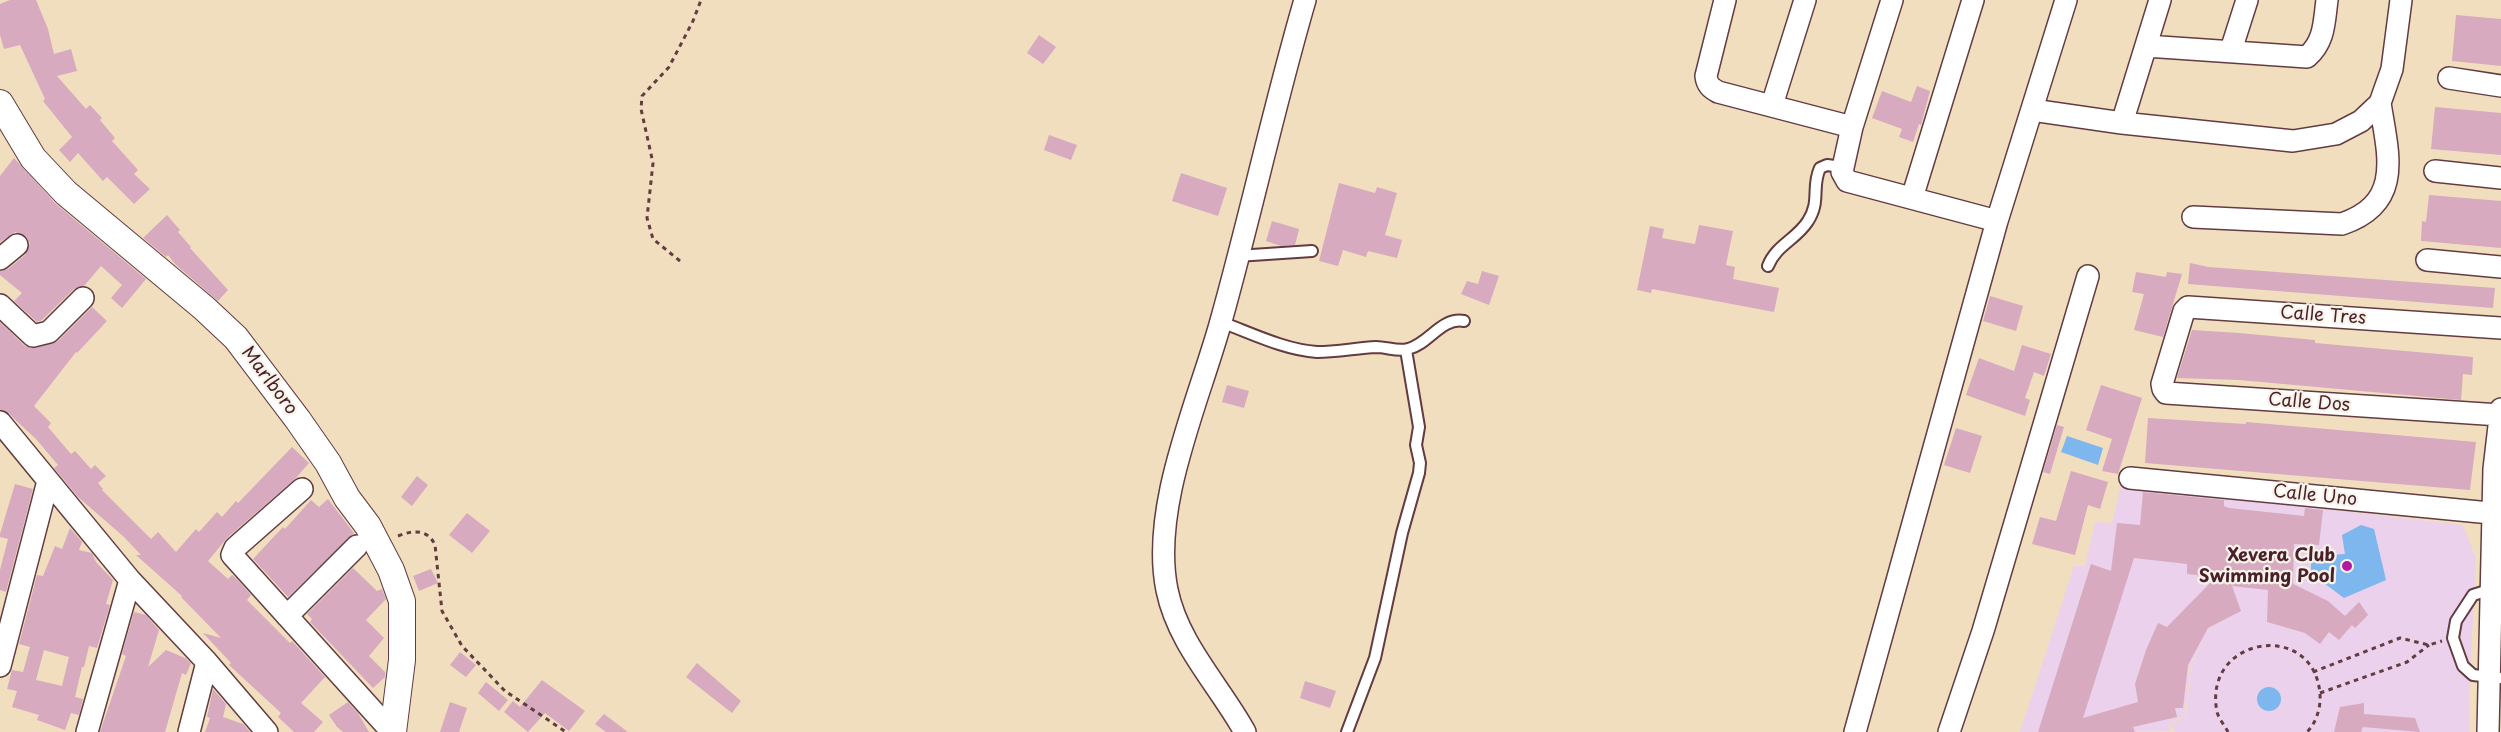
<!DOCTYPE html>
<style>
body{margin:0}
canvas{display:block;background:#f0debf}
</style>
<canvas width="2501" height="732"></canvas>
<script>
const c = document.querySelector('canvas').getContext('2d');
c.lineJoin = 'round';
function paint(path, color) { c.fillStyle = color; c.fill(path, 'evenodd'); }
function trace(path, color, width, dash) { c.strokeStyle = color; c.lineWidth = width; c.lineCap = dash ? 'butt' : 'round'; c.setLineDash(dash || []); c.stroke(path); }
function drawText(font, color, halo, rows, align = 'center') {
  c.font = font + ' "Playpen Sans",sans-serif'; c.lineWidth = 4.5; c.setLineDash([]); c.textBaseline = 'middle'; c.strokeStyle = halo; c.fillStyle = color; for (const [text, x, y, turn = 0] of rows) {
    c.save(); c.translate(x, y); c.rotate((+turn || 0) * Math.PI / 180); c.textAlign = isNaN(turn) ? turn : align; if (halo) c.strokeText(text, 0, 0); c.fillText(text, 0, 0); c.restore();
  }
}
const built = new Path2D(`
 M2121,485L2463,525L2476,559L2469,693V732H2176L2170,725L2186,716L2192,662L2209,631L2191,662L2185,715L2169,724L2170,731L2020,732L2074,566H2085L2095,522L2112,523Z`);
const water = new Path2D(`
 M2067,436L2103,448L2098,465L2061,452Z
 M2361,525L2374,529L2386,580L2344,598L2328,586L2311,577V549L2328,550L2329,555L2345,554L2342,535Z
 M2257 699a12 12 0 1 1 24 0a12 12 0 1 1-24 0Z`);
const building = new Path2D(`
 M10,0H36L48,29L54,54L71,49L77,71L57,76L86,109L90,105L102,118L100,120L115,138L112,141L138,170L134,174L150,189L134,204L107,177L103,181L78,153L70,162L59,150L72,137L43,101L45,99L20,45L4,49L0,35V4Z
 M2456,15L2501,19V66L2452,61Z
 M1039,35L1056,47L1043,64L1027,53Z
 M1917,86L1930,91L1921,125L1919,124L1913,142L1899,137L1902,129L1872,118L1882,91L1911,102Z
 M2435,107L2501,113V155L2431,149Z
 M1049,135L1077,145L1071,160L1044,150Z
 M14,158L56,204L146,279L122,308L111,298L122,285L101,266L84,286L74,289L42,320L37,322L14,301L22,293L0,275V271L8,269L25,255L30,243L26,236L15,232L0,242V176Z
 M1181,173L1227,188L1218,216L1172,201Z
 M1339,183L1375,193L1377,187L1397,193L1385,235L1402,240L1397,258L1368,251L1366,257L1343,250L1338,266L1319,261Z
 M2429,195L2501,201V248L2421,241L2422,221L2426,222Z
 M167,215L180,230L178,232L191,247L190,248L228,290L218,301L175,264L168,255L166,257L143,238Z
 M1272,221L1299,229L1295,245L1281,246L1266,241Z
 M1699,225L1733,231L1726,265L1735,267L1733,279L1779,288L1774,312L1652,289L1651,293L1637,290L1650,226L1664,229L1662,238L1695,244Z
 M2190,263L2208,267L2495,288L2493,308L2188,284Z
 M1482,271L1499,276L1489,305L1461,294L1467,281L1478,284Z
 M2136,272L2166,277L2167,272L2182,274L2163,337L2134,330L2144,294L2132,292Z
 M1990,296L2023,306L2016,331L1983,321Z
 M92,307L107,321L77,353L76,352L34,406L51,423L48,427L71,454L75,451L91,469L95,465L106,476L98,483L103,489L102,490L151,539L158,532L176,552L196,529L199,532L217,512L222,517L236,501L238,503L292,447L309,463L295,479L227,538L208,561L228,579L232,575L236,578L251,595L247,600L290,643L292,641L325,677L301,703L323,722L314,732H294L278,717L281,713L229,665L231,663L203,633L221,638L181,597L182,596L136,555H141L124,537L78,497L54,468L58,465L36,439L9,414L0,410V322L25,346L36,348L58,341Z
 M2192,330L2239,333L2315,340V343L2473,357L2472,375L2463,374L2461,400L2239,380L2177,378Z
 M2022,345L2051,354L2044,376L2034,372L2025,398L2030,400L2025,416L1966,395L1979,358L2014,371Z
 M1227,385L1249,391L1244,408L1222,402Z
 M2101,385L2142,398L2118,474L2102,471L2112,439L2086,430Z
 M2148,418L2246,424V422L2476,442L2470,490L2145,463Z
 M2057,425L2064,427L2050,474L2043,472Z
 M1956,428L1982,436L1970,473L1944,465Z
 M2071,471L2108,482L2100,509L2088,505L2075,555L2032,544L2040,517L2056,521Z
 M417,476L428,485L412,506L401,497Z
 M15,484L33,489L6,592L0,590V570L8,539L0,537V534Z
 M2143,492L2224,500V506L2229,508L2304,516L2305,508L2323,510L2319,545L2294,544L2293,584L2328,601L2345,616L2359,602L2368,615L2355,628L2352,625L2339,640L2329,632L2320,644L2305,633L2267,622L2268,590L2232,586L2241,611L2208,628L2188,665L2183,708H2175L2177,717L2133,727L2135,732H2038L2091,564L2111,571L2117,523L2140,525ZM2134,558L2187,564V574L2216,577L2167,627L2158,623L2146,650L2135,684L2138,702L2083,718Z
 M328,499L354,533L288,597L253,559L283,527L285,529L311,500L319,507Z
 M467,513L490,531L472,553L449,535Z
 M70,528L82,542L79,550L92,553L96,562L113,580L106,604L110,605L97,648L89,646L84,667H82L75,697L83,699L79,715L71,713L65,730L37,720L39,715L12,707L17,691L7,689L12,670L23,672L30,647L19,644L37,575L43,576L55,546L62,549ZM44,650L69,657L62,686L36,680Z
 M353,568L377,591L382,589L386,599L366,620L384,638L369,656L385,672V677L373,688L310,622L312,619L307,614Z
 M431,569L438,583L419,591L413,576Z
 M134,612L146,615L159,630L148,667L166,650L185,658L191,663L186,675L182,673L165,732H100L126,656L122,654Z
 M460,652L476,665L466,677L450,665Z
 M697,663L741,701L732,713L686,677Z
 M542,680L585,711L569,731L545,713L528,732L504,712L513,701L520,707Z
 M1305,681L1336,691L1330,708L1300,698Z
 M486,682L508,700L499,711L478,693Z
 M213,689L226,704L223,717L243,724L250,732H205L210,718L207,717Z
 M348,702L358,713L369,732H343L337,727L329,715Z
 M450,702L467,708L459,732H440Z
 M2364,703V714L2415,718L2420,732L2363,727L2361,732H2334L2340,707Z
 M604,714L628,732H606L595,724Z`);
const path = new Path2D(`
 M680,261L653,239L647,218L653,163L641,109L642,96L669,67L693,21L701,0
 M398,536C413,530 428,529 435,545L442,611L462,646L505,691L566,732
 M2313,672L2400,638L2429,645L2442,641
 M2320,693L2407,662L2429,645
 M2228,732C2225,726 2219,719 2217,712C2202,636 2314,619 2320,694C2321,708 2316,723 2307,732`);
const service = new Path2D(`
 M1237,256L1312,251
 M1768,266C1776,245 1797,239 1808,221C1821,201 1811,187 1820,168L1827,165L1842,167
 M1221,322C1251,333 1285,350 1317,352C1336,352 1357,348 1376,347C1387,347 1398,352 1408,349C1429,344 1441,317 1464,321
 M2492,589L2473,595L2456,621L2453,638L2463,666L2473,675L2501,678
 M1347,732L1375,658L1402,533L1419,473L1420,463L1416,445L1419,427L1406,350`);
const minor = new Path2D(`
 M1725,0L1706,76C1707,85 1711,88 1718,92L1852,127
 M1892,0L1852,127L1842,172L1847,181L1997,221
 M2146,46L2307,57C2325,41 2324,22 2327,0
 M2231,50L2247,0
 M2449,78L2501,86
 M1772,105L1805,0
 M2032,110L2122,123L2293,141L2336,134L2361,121L2380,103L2392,69L2401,0
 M2122,123L2160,0
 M2435,171L2501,178
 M1912,198L1973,0
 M2193,217L2342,224C2404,203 2388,154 2380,103
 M0,259L17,245
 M2427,260L2501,267
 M0,305L33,336L49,332L83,298
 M2500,415L2166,393L2163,389L2162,384L2184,311L2188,307L2501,328
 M0,422L130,580L207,662L267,732
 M2130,478L2501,514
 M302,489L235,548L232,555L392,732
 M287,616L357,546
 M0,666L48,481
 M87,732L130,580
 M189,732L207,662
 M1245,732C1219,685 1178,644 1167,590C1150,507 1199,401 1221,321C1251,214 1274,106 1305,0
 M1855,732L1997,221L2066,0
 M1949,732L1983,631L2088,276
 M2488,732L2494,469L2501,409`);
const tertiary = new Path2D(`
 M0,103L33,158L66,193L204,308L236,338L298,420L328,463L347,498L368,526L391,570L402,601V660L393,732`);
const markers = [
 [2347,566,6,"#b5179e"]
];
const streetNames = [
 ["Calle Tres",2323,316,4],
 ["Marlboro",269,381,53],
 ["Calle Dos",2309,403,4],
 ["Calle Uno",2315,496,6]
];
const poiNames = [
 ["Xevera Club",2335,556],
 ["Swimming Pool",2335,577]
];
paint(built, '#ebd1eb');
paint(water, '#7db7ee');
paint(building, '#d7aac0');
trace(service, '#633c41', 14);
trace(minor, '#633c41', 24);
trace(tertiary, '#633c41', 28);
trace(path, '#633c41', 3, [4.5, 4.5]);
trace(service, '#fff', 10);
trace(minor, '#fff', 21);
trace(tertiary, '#fff', 26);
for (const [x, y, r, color] of markers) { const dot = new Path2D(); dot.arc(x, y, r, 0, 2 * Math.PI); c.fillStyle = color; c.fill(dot); trace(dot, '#f7f3e8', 2); }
drawText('18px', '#4a1f2b', '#f7f3e8', streetNames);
drawText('bold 18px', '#4a1f2b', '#f7f3e8', poiNames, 'right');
</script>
